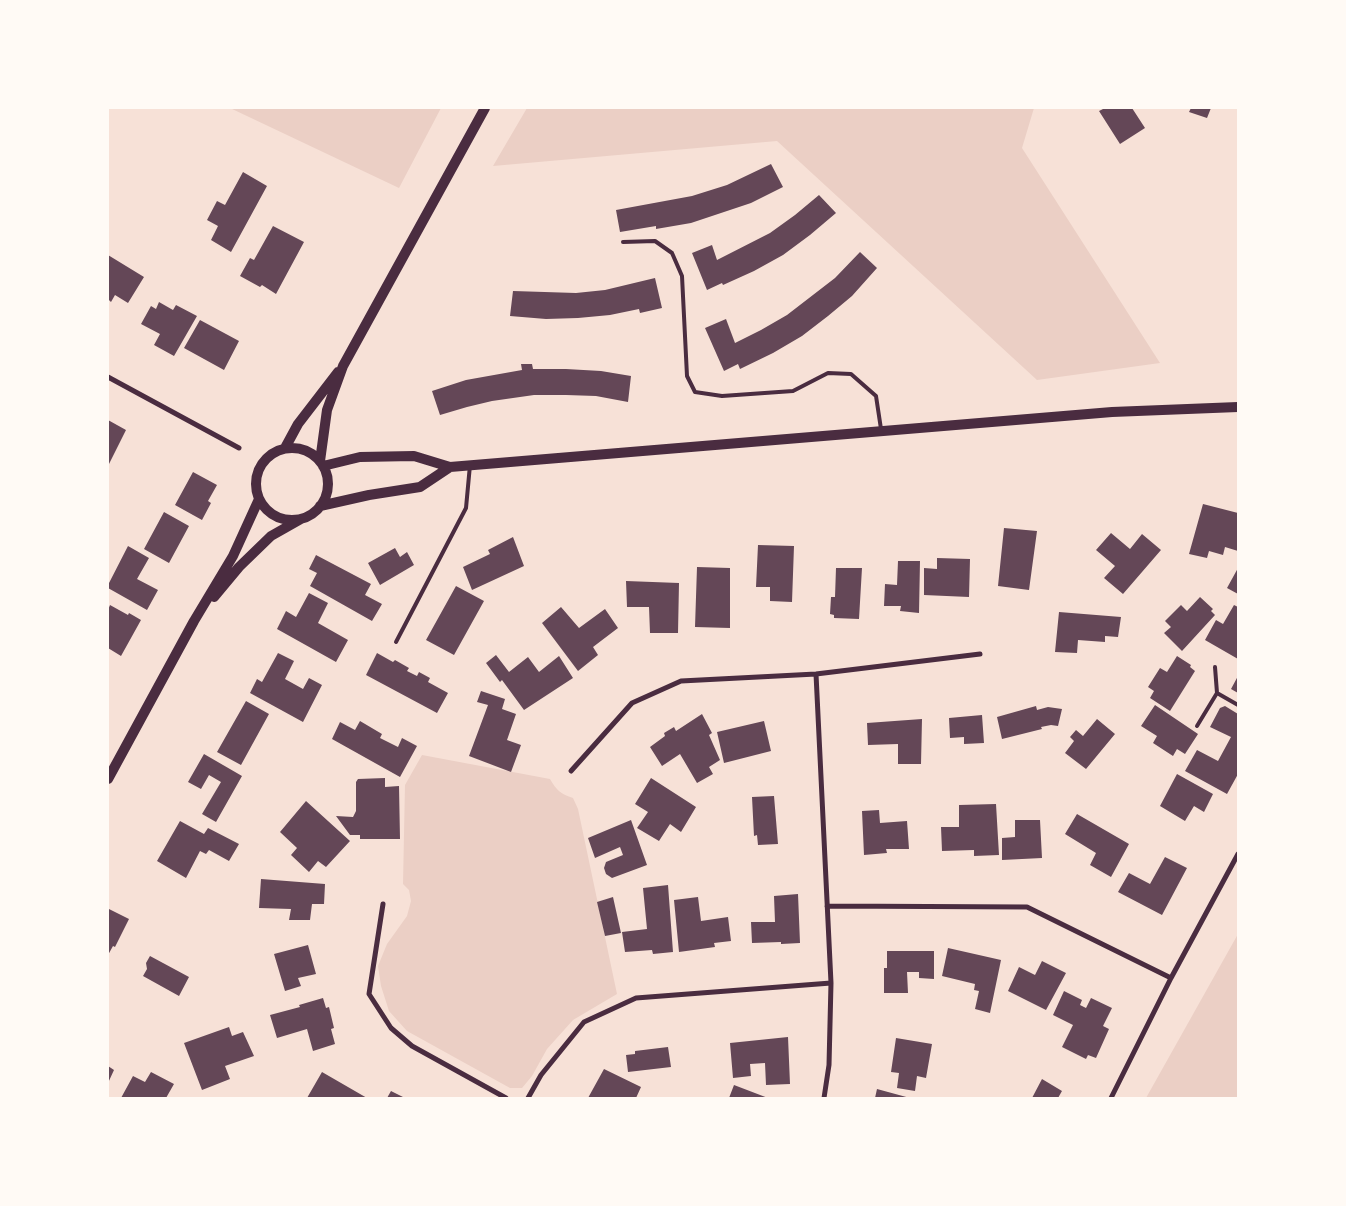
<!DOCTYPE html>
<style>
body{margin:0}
#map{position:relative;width:1346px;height:1206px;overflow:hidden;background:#f7e1d7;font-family:Overpass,sans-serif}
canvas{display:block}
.frame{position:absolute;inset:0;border:109px solid #fffaf5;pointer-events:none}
</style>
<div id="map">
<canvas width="1346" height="1206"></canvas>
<div class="frame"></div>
</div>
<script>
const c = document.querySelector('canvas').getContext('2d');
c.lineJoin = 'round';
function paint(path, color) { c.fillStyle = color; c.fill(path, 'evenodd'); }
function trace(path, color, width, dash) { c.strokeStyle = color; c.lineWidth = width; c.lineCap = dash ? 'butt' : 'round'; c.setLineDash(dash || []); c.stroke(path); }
const green = new Path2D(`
 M230,108H441L399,188Z
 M527,108H1034L1022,148L1160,363L1037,380L777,141L493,166Z
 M422,755L550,779C556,790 561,794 573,798L578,809L617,994L573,1020L547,1049L532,1076L522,1088H510L407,1031L389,1011L381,986L378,966L387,944L407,916L411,901L409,890L403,884L405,785Z
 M1238,934V1098H1146Z`);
const building = new Path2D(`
 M1105,108H1132L1145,128L1120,144L1099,111Z
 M1191,108H1211L1207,118L1189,112Z
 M771,164L783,187L751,203L691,223L656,229V226L620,232L616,210L692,196L727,185Z
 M243,172L267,186L231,252L211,240L218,226L207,220L217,201L225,205Z
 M819,195L836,213L810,235L783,255L754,271L723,285L722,283L707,290L692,253L712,245L717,260L770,233L795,215Z
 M273,226L304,242L276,294L262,285L260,287L240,276L250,258L254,260Z
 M860,252L877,268L852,296L828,316L802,336L773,353L740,369L738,364L724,371L705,328L726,319L735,343L761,330L787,315L835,278Z
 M108,255L144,277L128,303L115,295L111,302L108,299Z
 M655,278L662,308L640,313L639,309L610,315L578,318L546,319L510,316L513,291L576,293L605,290Z
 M159,302L173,310L176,305L197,316L174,356L154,345L160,334L141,324L151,306L156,309Z
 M200,320L239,341L224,370L184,348Z
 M521,364H532L533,369H566L601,371L631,376L628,402L596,396L566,395H534L492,401L467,407L440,415L432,391L466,380L522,370Z
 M108,420L126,430L108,466Z
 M193,472L217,485L208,501L211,503L202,520L175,505Z
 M1203,504L1238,513V551L1225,547L1223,555L1209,551L1207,558L1189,554Z
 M164,512L189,526L169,563L144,549Z
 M1004,528L1037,531L1029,590L998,586Z
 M1111,533L1130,549L1142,534L1161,550L1123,594L1104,578L1115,566L1096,550Z
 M513,537L524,566L472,590L463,567L490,554L488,550Z
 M758,545L794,546L792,602L770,601V587H756Z
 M128,546L149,558L137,579L158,590L147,610L108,588V585Z
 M395,548L400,557L407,552L414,565L380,585L368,563Z
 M316,555L371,584L365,595L382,604L372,621L310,586L317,573L309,569Z
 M937,558L970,559L969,597L924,595V568L937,569Z
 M898,561H920L919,613L900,611L901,606H884L885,584L897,585Z
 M697,567L730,568V628L695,627Z
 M836,568H862L859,619L834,618V615L830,614L831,597H835Z
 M1238,568V594L1227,588Z
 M626,581L679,583L678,633H650L649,607H627Z
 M456,586L484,601L454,655L426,640Z
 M309,593L328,603L318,623L348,640L336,662L277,629L286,611L296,617Z
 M1200,597L1213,609L1211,611L1215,615L1182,651L1164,633L1171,627L1165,621L1181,605L1187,611Z
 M110,605L128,615L129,613L141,620L121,656L108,648V610Z
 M1234,605L1238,607V659L1205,640L1216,620L1223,624Z
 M561,607L579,628L605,609L618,628L593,647L598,655L578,671L542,623Z
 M1059,612L1121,617L1118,637L1105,636V642L1078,640L1077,653L1055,652Z
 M278,653L294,661L285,679L303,689L309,678L322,685L303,722L250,693L257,679L262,682Z
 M377,653L393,662L395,660L409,668L407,671L417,676L419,672L430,678L428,682L448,693L437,713L366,675Z
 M496,655L509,672L528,657L539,672L559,656L573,678L524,710L502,680L500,682L486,663Z
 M1177,656L1191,665L1190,667L1195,671L1170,711L1150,698L1154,691L1148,687L1160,668L1167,672Z
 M1238,676V693L1231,689Z
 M481,691L505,699L502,709L516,714L507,740L521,745L511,772L469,756L488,705L477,702Z
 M246,701L269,714L241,765L217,752Z
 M1155,705L1198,734L1185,754L1177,749L1173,756L1153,743L1157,736L1141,726Z
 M1036,706L1037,710L1048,707L1062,709L1058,726L1051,725L1041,727L1042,729L1002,739L997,717Z
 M1225,706L1238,714V774L1227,794L1185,771L1197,750L1218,761L1231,737L1210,727L1220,708Z
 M702,714L712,733L709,735L720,760L709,767L713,774L697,783L680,754L662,766L650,747L665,736L664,733L674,727L676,731Z
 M982,715L984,743L964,744V737L950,738L949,718Z
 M922,719L921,764H898V744L868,745L867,723Z
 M1097,719L1115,734L1086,769L1065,753L1074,741L1070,737L1076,730L1083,736Z
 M360,721L382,734L380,738L398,747L402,738L417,746L400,777L332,739L340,722L355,730Z
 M764,721L771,751L724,763L717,732Z
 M204,754L242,776L216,822L202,814L221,782L209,775L201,789L188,782Z
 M1177,774L1213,794L1204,812L1194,806L1185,821L1160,806Z
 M385,778V787L399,786L400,839H360V835H350L336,816L353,817L356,811V782L358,779Z
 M651,778L696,807L681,832L670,824L659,841L637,828L648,812L635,804Z
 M774,796L778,844L758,845L757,835L754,836L752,797Z
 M306,801L350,841L326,867L318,861L309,872L291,855L297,848L280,832Z
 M996,804L999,855L974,856V850L942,851L941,827H959V805Z
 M879,810L880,823L907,821L909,849H886L887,853L864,855L862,811Z
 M1077,814L1129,844L1111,877L1090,865L1096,853L1065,834Z
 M631,820L647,865L612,878L606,874L604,868L606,862L623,855L620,847L595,858L588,838Z
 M1015,820H1040L1042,858L1002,860V838L1015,837Z
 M180,821L204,834L208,828L239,844L229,861L209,850L206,854L200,851L186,878L157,861Z
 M1165,857L1187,868L1162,915L1118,892L1129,873L1150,884Z
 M261,879L325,884L324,904H312L310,920H289L291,909L259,908Z
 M668,885L673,952L653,954L652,950L625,952L622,932L647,929L643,888Z
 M798,894L800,943L781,944V942L752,943L751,922H775L774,896Z
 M613,897L621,933L605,936L597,902Z
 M698,897L701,921L728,917L731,941L714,943L715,947L679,952L674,900Z
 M109,909L129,919L115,947L113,946L108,955V911Z
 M308,945L316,974L298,978L301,986L285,991L274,954Z
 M948,948L1001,960L990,1013L975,1009L979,991L974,990L975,984L942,976Z
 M887,951H934V979L919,978V972H907L908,993H884V968H887Z
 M150,956L189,977L179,996L143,976L147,969L146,963Z
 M1042,961L1066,973L1046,1010L1008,991L1019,967L1035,975Z
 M1064,991L1082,1000L1080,1005L1086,1008L1091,998L1112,1008L1103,1026L1109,1029L1096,1058L1088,1055L1086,1059L1062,1047L1073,1025L1053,1015Z
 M323,998L326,1008L329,1007L334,1028L331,1029L335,1044L313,1051L307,1029L277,1038L270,1015L300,1007L299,1005Z
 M229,1027L232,1036L243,1032L254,1056L225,1066L230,1079L202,1090L184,1043Z
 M788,1037L790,1084L766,1085L765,1063L750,1064L751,1076L733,1078L730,1043Z
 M896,1038L932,1044L926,1078L917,1076L915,1091L897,1088L899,1073L891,1072Z
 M668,1047L671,1067L628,1072L626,1055L635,1054V1051Z
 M108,1066L114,1070L108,1083Z
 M604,1069L641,1087L636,1098H588Z
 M151,1072L174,1084L166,1098H121L133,1076L145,1082Z
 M322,1072L367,1098H307Z
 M1042,1079L1062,1091L1058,1098H1032Z
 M734,1085L768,1098H729Z
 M877,1089L910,1098H875Z
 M391,1091L405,1098H387Z`);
const service = new Path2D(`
 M623,242L655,241L672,253L682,276L687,376L695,392L722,396L793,391L828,373L851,374L876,396L881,429
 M396,642L466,508L470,465
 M1215,667L1217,693
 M1197,726L1217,693L1238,705`);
const minor = new Path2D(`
 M108,377L239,448
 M816,674L831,983L829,1065L824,1098
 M571,771L632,703L681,681L816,674L980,654
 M383,904L369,994L391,1028L412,1046L506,1098
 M827,906L1027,907L1171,978
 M528,1098L541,1075L584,1022L636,998L831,983
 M1111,1098L1171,978L1238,854`);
const secondary = new Path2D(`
 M285,448L298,424L338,372
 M256 484a36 36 0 1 1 72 0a36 36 0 1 1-72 0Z
 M320,461L327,410L343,366L485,108
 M323,466L360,457L414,456L450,467L1112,412L1238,407
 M320,506L369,495L420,487L450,467
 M214,597L239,567L271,536L301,519
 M108,779L194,621L233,556L259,499`);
paint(green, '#ebcfc5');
paint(building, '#644757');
trace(service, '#4a2c40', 4);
trace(minor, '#4a2c40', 5);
trace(secondary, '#4a2c40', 10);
</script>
